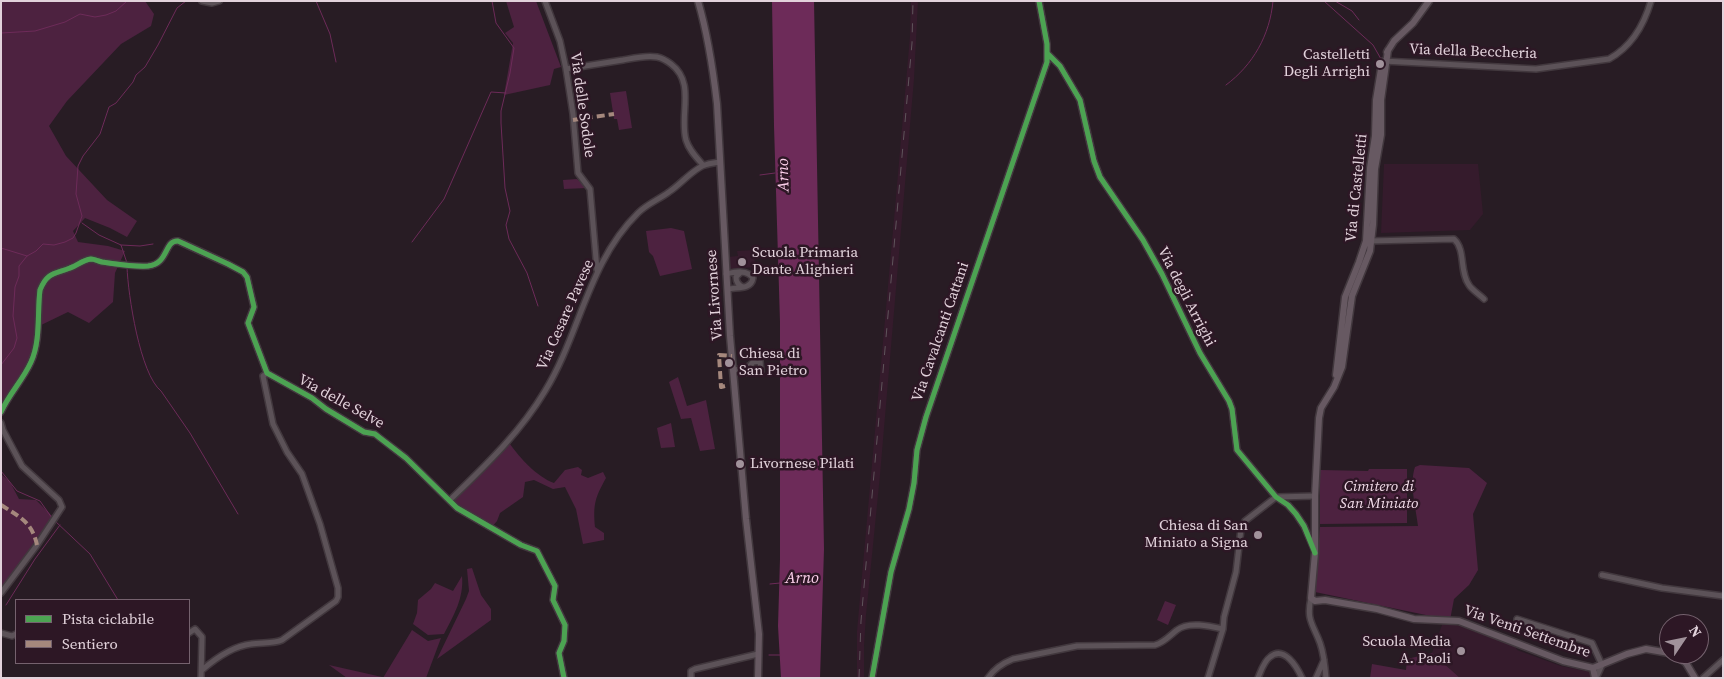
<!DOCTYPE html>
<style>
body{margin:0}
#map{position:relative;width:1724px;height:679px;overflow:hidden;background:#281c24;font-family:"Source Serif 4",serif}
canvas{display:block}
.frame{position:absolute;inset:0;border:2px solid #e2d2db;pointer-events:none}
.legend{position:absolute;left:15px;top:599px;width:175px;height:65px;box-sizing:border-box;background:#2d1725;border:1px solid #75626e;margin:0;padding:6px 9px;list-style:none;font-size:15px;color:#e2d2db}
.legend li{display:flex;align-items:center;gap:10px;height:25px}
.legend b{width:25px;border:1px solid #75626e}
.north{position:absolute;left:1659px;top:614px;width:50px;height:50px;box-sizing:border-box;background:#2d1725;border:1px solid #75626e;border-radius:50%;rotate:56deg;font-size:14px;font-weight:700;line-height:20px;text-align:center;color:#e2d2db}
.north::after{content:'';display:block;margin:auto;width:18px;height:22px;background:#a1929b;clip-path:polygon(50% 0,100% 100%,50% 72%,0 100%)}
</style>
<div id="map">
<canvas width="1724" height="679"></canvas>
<div class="frame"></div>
<ul class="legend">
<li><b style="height:6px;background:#4ca352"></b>Pista ciclabile</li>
<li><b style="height:6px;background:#a5887d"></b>Sentiero</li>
</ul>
<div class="north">N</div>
</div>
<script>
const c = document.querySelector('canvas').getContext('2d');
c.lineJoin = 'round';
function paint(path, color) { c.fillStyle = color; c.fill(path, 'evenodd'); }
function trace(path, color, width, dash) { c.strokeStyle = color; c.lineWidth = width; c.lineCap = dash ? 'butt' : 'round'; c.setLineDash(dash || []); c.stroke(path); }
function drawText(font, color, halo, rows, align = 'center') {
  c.font = font + ' "Source Serif 4",serif'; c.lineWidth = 5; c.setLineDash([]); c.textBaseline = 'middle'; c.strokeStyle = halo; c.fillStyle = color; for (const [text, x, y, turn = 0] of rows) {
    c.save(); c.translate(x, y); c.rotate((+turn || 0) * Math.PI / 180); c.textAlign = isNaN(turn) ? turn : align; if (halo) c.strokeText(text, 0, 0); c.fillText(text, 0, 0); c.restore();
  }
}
const built = new Path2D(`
 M911,1H918L914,79L880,475L866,615L864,646V678H857V631L895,208L910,36Z
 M1384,164H1478L1483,214L1470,230L1381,233Z
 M754,250L755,267L729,269L728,257L738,256L737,251Z
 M1442,625H1457L1515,646L1517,650L1561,666L1592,672V678H1460L1432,653Z`);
const green = new Path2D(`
 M1,1H145L154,14L151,26L121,44L67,101L49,126L66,156L107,200L137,221L127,237L110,228L85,218L73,231L78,242L108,246L125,251L115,273L113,302L89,323L68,312L37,327L34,356L5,402L1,403Z
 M506,1H536L561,67L554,69L550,85L504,95L513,43L505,33L514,27Z
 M626,91L632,128L619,130L617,119H614L610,93Z
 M577,179L587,188L564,189L563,180Z
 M671,228L684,231L692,269L660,276L653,256L649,252L646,231Z
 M678,377L687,406L706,400L715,449L700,451L691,418L681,419L669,382Z
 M671,423L675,447L661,448L657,428Z
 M510,444C520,458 537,477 554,483L565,470L578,467L582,470L581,475L588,478L603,472L606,478C595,498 593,504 595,527L604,533V540L583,544L576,509L565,487L553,489L534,480L525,482L523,497L500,513L497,521L491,528L468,515L450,500L483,469L485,470Z
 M1420,465L1469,468L1487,483L1473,514L1478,570L1469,585L1454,599L1450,620L1315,592L1320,527L1418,526C1416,508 1409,484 1415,467Z
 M1369,469H1407V523L1320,524V470L1368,471Z
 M1,474L10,482L19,499L36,500L55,519L1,593Z
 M472,568L481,595L491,609V620L437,659L466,599L469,591L467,569Z
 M462,576C464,598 454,615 444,634L428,635L413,624L417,613L418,600L431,589L435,583L453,591Z
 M1165,601L1176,605L1168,625L1157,620Z
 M412,630L428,641L441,638L426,678H383Z
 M1432,653L1460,678H1370L1372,664L1406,670L1407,659Z
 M329,665L382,677V678H347Z`);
const water = new Path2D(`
 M772,1H814L824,549L820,678H781L778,626L780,559V322L774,126Z`);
const stream = new Path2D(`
 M316,1L330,34L336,62
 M492,1L496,23L514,48L510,73L501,111V123L505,188L510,211L506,225L509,239L527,273L538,306
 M1324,1L1373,45L1381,59
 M1335,1L1352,11L1359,20
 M1,33L35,31L65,22L80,14L95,17L106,15L116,11L127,1
 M1226,85C1253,65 1270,35 1273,1
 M760,175L775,173
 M82,223L99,235L121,245L127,263
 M412,242L444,199L491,92L506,93
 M121,245L140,246L153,244
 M1,248L27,256
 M127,267C128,295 140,374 161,391L190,433L238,514
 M1,365L14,348L17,338L13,316L15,287L19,276V266L27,256L36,251L43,244L54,245L65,242L73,238L76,233L82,216L76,194L78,166L83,156L100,134L109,107L116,103L133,82L136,75L145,67L158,45L177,8L186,1
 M1,471L17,491L40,501L52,518
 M55,521L90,554L118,600
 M770,584L780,583
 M6,605L35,559L60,525
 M769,655H780`);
const minor = new Path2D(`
 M202,1L212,3L219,1
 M545,1L560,41L566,69L573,114L578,173L590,189L597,270
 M1048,54L1060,66L1080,100L1094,161L1100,177L1143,240L1162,274L1200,353L1229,401L1232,409L1237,450L1276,497L1288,505L1296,514L1304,526L1314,549
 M1383,61L1536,69L1609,59C1631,47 1644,25 1651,1
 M566,69C585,66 604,63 623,60C634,58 646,55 657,57C662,58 667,61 671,64C696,83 679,114 686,140C689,150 696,157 703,165
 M1369,241L1454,239C1466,250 1459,271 1469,285C1472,290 1479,294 1484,299
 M740,273L736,277C736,282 738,285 743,287
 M726,274C735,272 747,269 753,278C751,290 737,287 728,289
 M733,370C741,369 749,369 753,362L760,361L761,372L748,373L744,369
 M1,412C9,394 23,380 31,362C41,340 37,313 40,290C47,272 55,274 70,268C77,266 82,260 91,259C94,259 98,261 102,262C117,264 133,267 148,266C169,264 164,240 178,241L228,264L243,272L247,277L254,307L248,323L267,373L312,398L326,409L364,432L375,434L380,438L406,458L457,508L521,545L537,551L555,586L553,600L565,625L564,641L559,653L564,678
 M1,423L3,430L22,466L59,500L62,507L37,545L1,593
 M450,500C485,466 520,433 545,391C580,334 588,262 638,213C647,204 658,200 669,192C680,185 694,168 705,165C710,163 715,163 720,162
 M1602,575L1662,588L1723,596
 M1311,598C1306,620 1313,624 1320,643C1324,654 1325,666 1326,678
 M1517,619L1592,643L1602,665L1596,678
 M1,633L12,636L16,634
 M189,633L195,629L202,637L201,678
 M202,670C216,658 233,646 251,644C261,642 273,644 282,640L336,601L338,597V588L320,524L302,474L287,452L273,424L263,376L267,373
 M691,678V671L695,669L758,654
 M872,678L891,572L909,509L914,483L917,450L926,417L1047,62V44L1039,1
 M988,678C994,669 1003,663 1013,659L1077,646L1155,645C1165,642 1169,636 1177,630C1188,621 1210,626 1223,629
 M1208,678L1223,629L1224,617L1236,572L1241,529L1245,521L1276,497L1315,496
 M1258,678C1261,671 1264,661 1270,657C1284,645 1297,667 1302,678
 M1316,678L1324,660
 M1703,678L1723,660`);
const major = new Path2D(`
 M698,1C708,35 713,69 717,104L730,336L746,519L759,634L758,678
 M1388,50L1381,100V135L1375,169L1373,225L1370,251L1352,296L1342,367L1334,387L1321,408L1319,418L1315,496V553L1311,598L1315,601L1325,600L1377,609L1414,619L1459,621L1563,661L1593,668L1627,654L1646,649L1669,653
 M1387,52L1394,41L1413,23L1429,1
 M1336,375L1345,297L1359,262L1366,241L1370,168L1375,136L1376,100L1382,63
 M1674,654L1686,663L1695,678
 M1593,668L1595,678`);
const rail = new Path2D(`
 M859,678L861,621L912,43L913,1`);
const quiet = new Path2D(`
 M573,120L614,114
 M725,386L721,387L719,355L732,356
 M1,505C20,517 32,522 37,545`);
const cycleway = new Path2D(`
 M1048,54L1060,66L1080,100L1094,161L1100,177L1143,240L1162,274L1200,353L1229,401L1232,409L1237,450L1276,497L1288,505L1296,514L1304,526L1315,553
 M1,412C9,394 23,380 31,362C41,340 37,313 40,290C47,272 55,274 70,268C77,266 82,260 91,259C94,259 98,261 102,262C117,264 133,267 148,266C169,264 164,240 178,241L228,264L243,272L247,277L254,307L248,323L267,373L312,398L326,409L364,432L375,434L380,438L406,458L457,508L521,545L537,551L555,586L553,600L565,625L564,641L559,653L564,678
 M872,678L891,572L909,509L914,483L917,450L926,417L1047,62V44L1039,1`);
const markers = [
 [1380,64,5,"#a1929b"],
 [742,262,5,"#a1929b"],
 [729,363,5,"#a1929b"],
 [740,464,5,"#a1929b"],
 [1258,535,5,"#a1929b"],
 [1461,651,5,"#a1929b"]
];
const streetNames = [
 ["Via della Beccheria",1473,52,2],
 ["Via delle Sodole",582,105,82],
 ["Via di Castelletti",1357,188,-84],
 ["Via Livornese",715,295,-94],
 ["Via degli Arrighi",1186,297,63],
 ["Via Cesare Pavese",566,315,-66],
 ["Via Cavalcanti Cattani",941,332,-71],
 ["Via delle Selve",341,402,29],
 ["Via Venti Settembre",1527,632,19]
];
const poiNames = [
 ["Castelletti",1370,55],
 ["Degli Arrighi",1370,72],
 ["Scuola Primaria",752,253,"left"],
 ["Dante Alighieri",752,270,"left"],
 ["Chiesa di",739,354,"left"],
 ["San Pietro",739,371,"left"],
 ["Livornese Pilati",750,464,"left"],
 ["Chiesa di San",1248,526],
 ["Miniato a Signa",1248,543],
 ["Scuola Media",1451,642],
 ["A. Paoli",1451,659]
];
const parkNames = [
 ["Cimitero di",1379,487],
 ["San Miniato",1379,504]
];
const waterNames = [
 ["Arno",784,175,-91],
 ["Arno",802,579]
];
paint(built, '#351b2c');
paint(green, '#4d2240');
paint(water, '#6d2b59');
trace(stream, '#6d2b59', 1);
trace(minor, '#42383e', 8);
trace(major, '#42383e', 9);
trace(minor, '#5c5258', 5);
trace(major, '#675962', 6);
trace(rail, '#5f545b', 1, [9, 9]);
trace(quiet, '#a5887d', 4, [8, 4]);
trace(cycleway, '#4ca352', 5);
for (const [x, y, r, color] of markers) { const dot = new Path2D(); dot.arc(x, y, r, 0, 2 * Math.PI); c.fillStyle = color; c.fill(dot); trace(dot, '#2d1725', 2); }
drawText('15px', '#e2d2db', '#2d1725', streetNames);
drawText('15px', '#e2d2db', '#2d1725', poiNames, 'right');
drawText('italic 15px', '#f3ddea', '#2d1725', parkNames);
drawText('italic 16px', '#fcd0eb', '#2d1725', waterNames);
</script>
